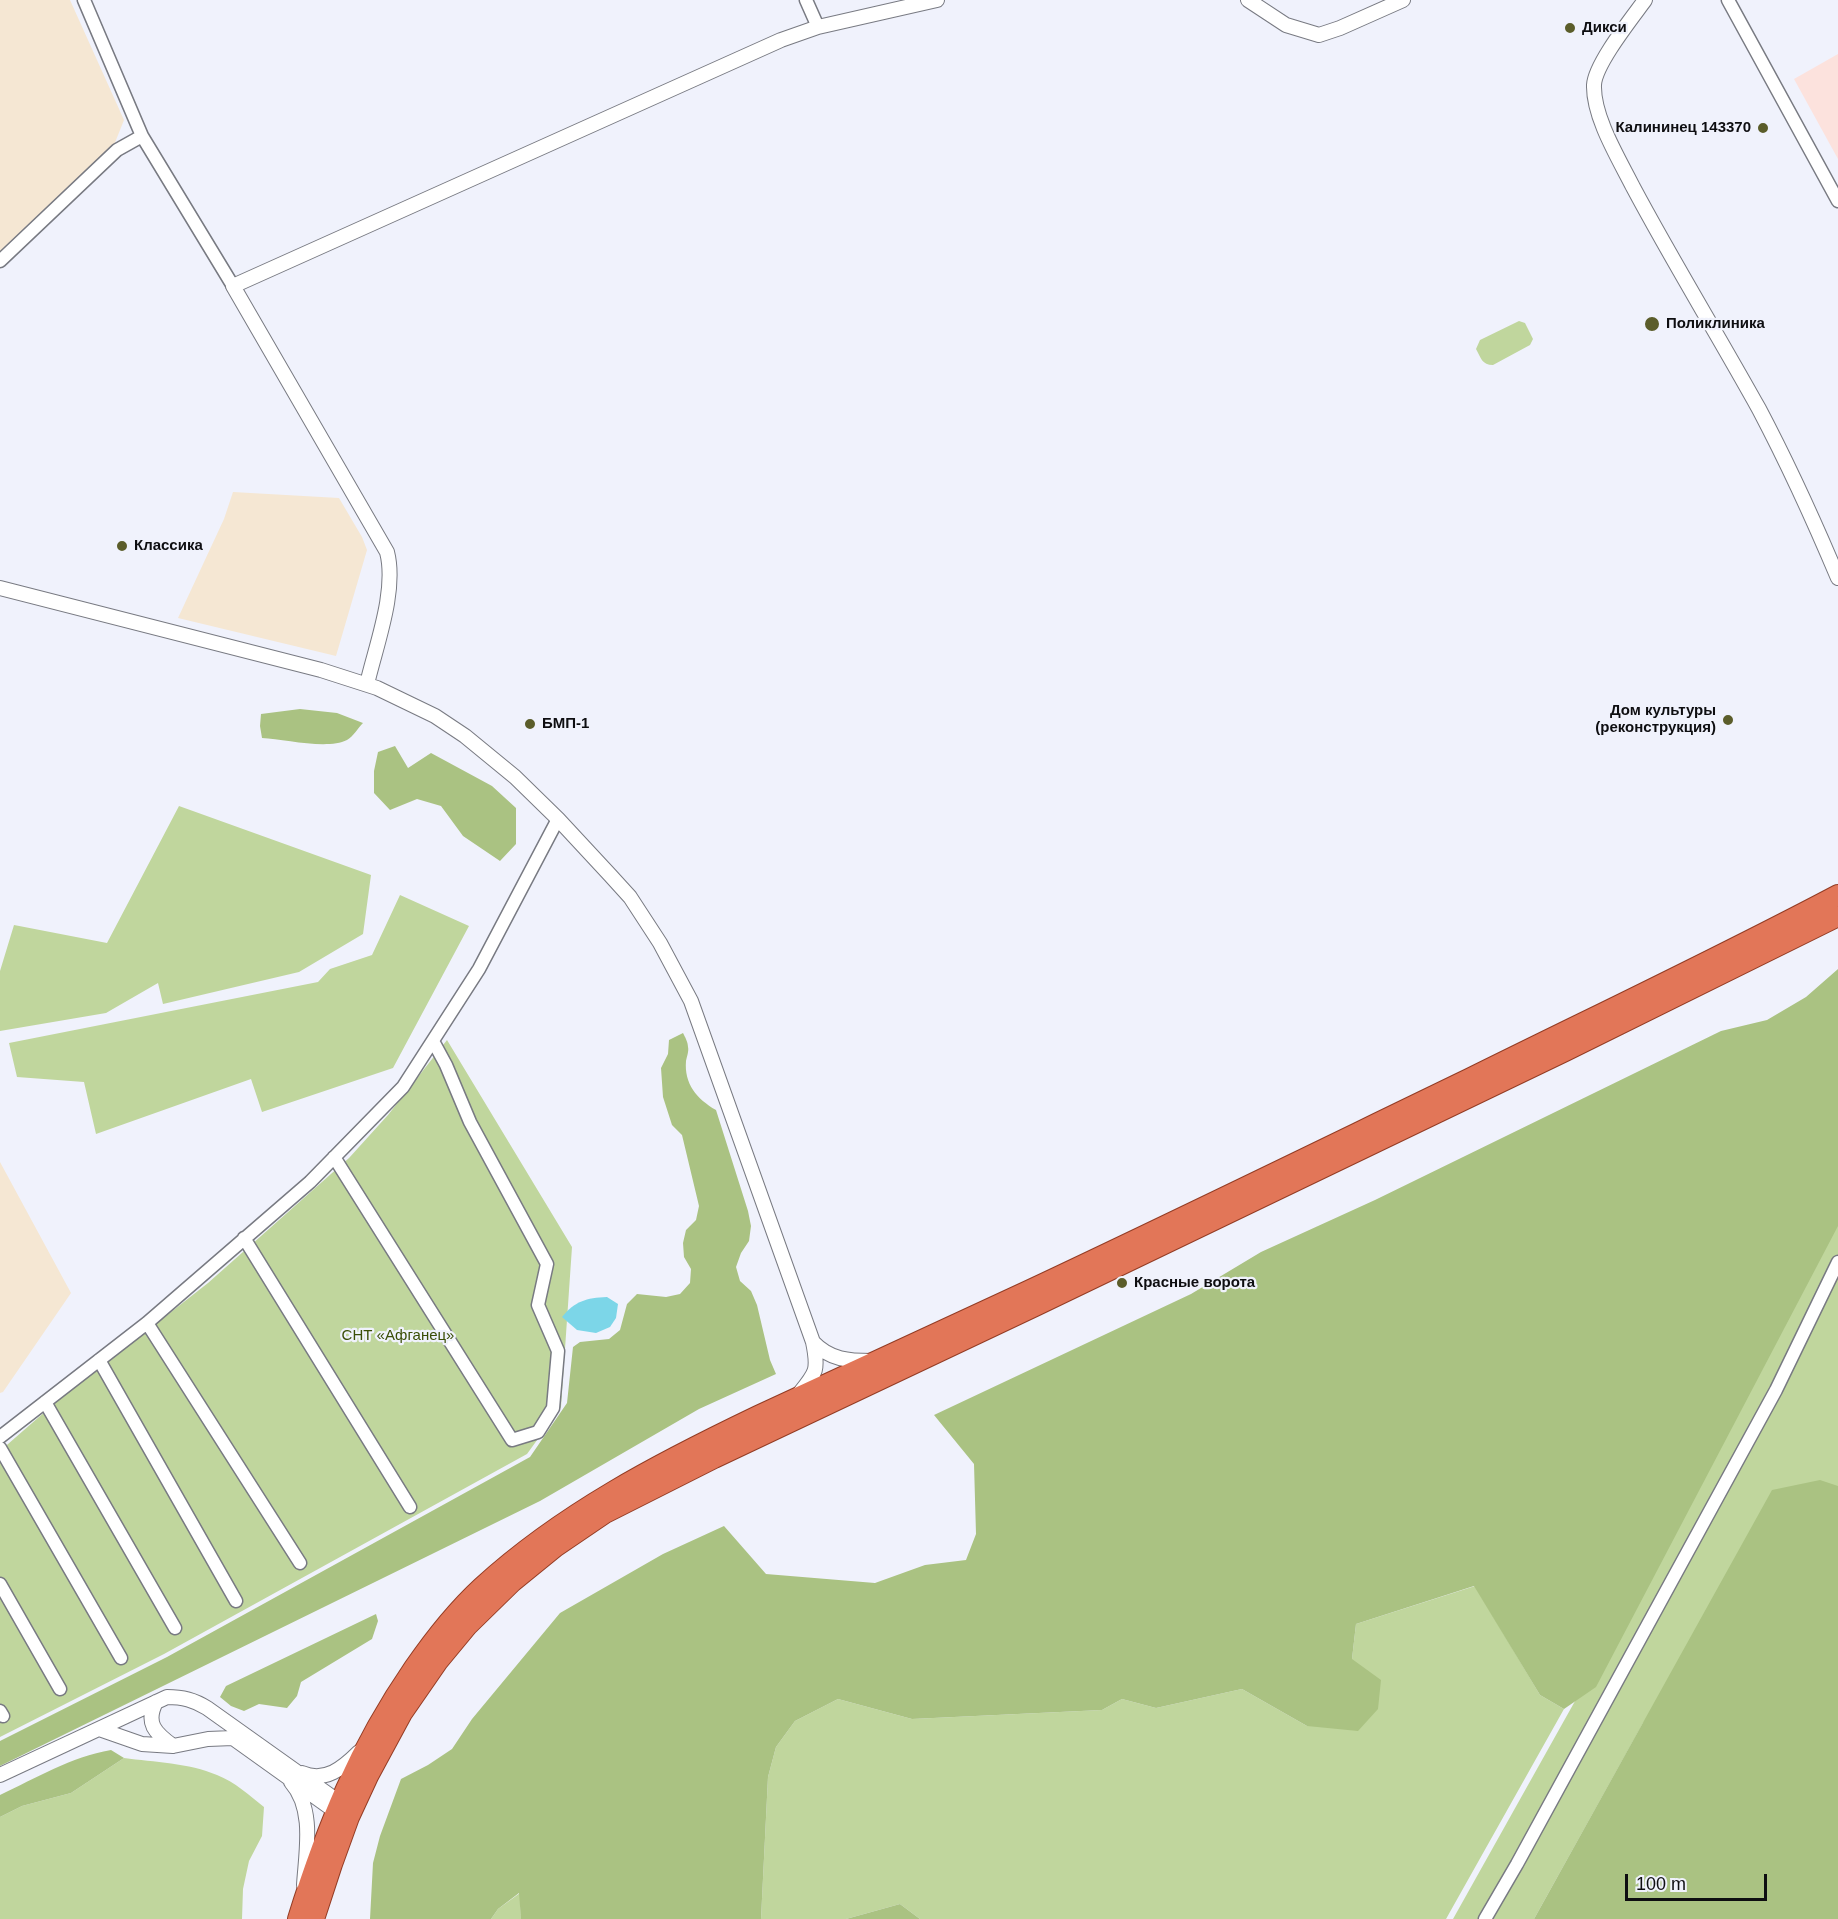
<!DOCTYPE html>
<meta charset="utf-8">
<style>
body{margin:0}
#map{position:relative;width:1838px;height:1919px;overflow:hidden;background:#f0f2fc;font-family:Helvetica,sans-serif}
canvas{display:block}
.scale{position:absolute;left:1625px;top:1874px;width:142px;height:27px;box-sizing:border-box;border:3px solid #0e0e11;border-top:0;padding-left:8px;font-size:18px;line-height:21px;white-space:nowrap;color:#0e0e11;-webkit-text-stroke:4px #f0f2fc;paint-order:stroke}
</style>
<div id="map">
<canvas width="1838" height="1919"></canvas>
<div class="scale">100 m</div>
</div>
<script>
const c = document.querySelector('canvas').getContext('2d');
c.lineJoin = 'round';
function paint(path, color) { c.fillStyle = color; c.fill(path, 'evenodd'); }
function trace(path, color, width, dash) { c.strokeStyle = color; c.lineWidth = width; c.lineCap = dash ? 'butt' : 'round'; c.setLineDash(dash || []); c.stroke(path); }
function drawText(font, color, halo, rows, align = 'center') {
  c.font = font + ' Helvetica,sans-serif'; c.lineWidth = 4.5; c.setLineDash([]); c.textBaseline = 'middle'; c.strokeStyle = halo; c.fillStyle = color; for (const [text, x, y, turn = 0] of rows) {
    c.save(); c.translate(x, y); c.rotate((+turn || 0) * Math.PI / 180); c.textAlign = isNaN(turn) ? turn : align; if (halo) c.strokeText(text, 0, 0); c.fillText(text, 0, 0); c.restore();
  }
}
const industrial = new Path2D(`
 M0,0H70L124,120L114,145L0,252Z
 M233,492L339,498L362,537L367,550L336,656L178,618L224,519Z
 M0,1162L71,1293L3,1392L0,1393Z`);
const education = new Path2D(`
 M1838,54V159L1794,79Z`);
const green = new Path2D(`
 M1519,321L1525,323L1533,339L1530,345L1493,365C1482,365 1481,358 1476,349L1480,340Z
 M179,806L371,875L363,934L299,972L163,1004L158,983L106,1013L0,1031V971L14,925L107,943Z
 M400,895L469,926L393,1068L262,1112L251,1079L96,1134L84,1082L17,1077L9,1043L318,982L330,969L372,955Z
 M447,1040L572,1247L561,1407L527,1454L164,1654L0,1737V1451L55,1403L208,1283L349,1158L388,1115Z
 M1838,1212V1504L1643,1723L1534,1919H1453L1612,1635Z
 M1475,1586L1540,1695L1564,1709L1446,1919H920L900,1904L846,1919H761L768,1777L776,1747L795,1721L838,1699L912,1719L1102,1710L1122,1699L1156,1708L1242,1689L1307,1726L1352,1659L1356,1624Z
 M124,1758C154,1762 189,1763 217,1775C235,1782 249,1795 264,1807L262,1836L249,1861L243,1889L242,1919H0V1817L22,1806L71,1793Z
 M520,1893L521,1919H491L498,1909Z`);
const forest = new Path2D(`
 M300,709L337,713L363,723C358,728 353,737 347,740C327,750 284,739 262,738L260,726L261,714Z
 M395,746L408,768L431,753L492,786L516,808V844L500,861L463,836L441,806L417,799L390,810L374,793V771L378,752Z
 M1838,969V1226L1596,1687L1564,1709L1540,1695L1474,1586L1356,1624L1352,1659L1381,1680L1378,1709L1358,1731L1307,1726L1242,1689L1156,1708L1122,1699L1102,1710L912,1719L838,1699L795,1721L776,1747L768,1777L761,1919H521L519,1893L498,1909L491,1919H370L373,1863L380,1836L401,1779L428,1765L452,1749L472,1719L560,1613L663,1554L724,1526L766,1574L875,1583L925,1565L966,1560L976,1534L974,1464L934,1415L1191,1294L1261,1252L1375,1200L1721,1031L1767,1020L1806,997Z
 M683,1033C685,1037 688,1042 688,1047C689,1051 687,1056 686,1061C684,1084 697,1099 716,1110L748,1211L751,1226L749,1241L741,1253L736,1267L740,1281L751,1291L757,1305L770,1360L776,1374L699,1409L540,1501L0,1766V1741L167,1657L530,1457L567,1403L573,1347L580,1342L609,1339L620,1330L627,1304L637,1294L666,1297L680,1294L690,1283L691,1269L684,1257L683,1243L686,1230L696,1220L699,1206L682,1135L672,1125L663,1097L661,1068L668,1054L669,1040Z
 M1820,1480L1838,1486V1919H1534L1772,1490Z
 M376,1614L378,1621L372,1639L301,1682L297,1696L287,1708L259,1704L244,1711L231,1706L220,1697L226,1686Z
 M111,1750L124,1758L71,1793L22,1806L0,1817V1795C36,1778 71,1757 111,1750Z
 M900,1904L920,1919H846Z`);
const water = new Path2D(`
 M607,1297L618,1304L616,1318L610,1327L596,1333L577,1330L562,1317C575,1301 586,1298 607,1297Z`);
const minor = new Path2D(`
 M84,0L142,136L233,286
 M806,0L818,27
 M1728,0L1838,201
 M0,261L117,150L142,136
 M334,1157L512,1440L538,1432L553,1408L558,1351L538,1305L547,1264L470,1122L446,1065L433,1041
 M244,1238L410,1507
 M147,1323L300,1563
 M99,1360L236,1601
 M45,1402L175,1628
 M0,1437L147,1323L310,1182L403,1087L479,969L558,819
 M0,1448L121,1658
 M0,1584L60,1689
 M0,1711L3,1716
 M1485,1919L1517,1864L1776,1390L1838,1262`);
const tertiary = new Path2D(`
 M1248,0L1286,25L1319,35L1340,28L1403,0
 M1645,0C1632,18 1595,64 1594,85C1593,117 1619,159 1633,187C1673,262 1718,335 1759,409C1788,464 1814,521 1838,578
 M0,588L321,670L377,688L435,716L465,736L515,777L558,819L610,875L630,897L660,943L691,1001L813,1342C819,1371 816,1373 798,1395
 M367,684C376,645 397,591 387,552L233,286L781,40L818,27L937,0
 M813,1342C830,1360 849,1361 872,1361
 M156,1702C145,1723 155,1733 173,1746
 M99,1729L142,1744L173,1746L208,1739L233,1738L335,1811L343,1814
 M302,1773C325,1783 343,1768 359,1752
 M0,1775L167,1697C183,1697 194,1700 207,1708L339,1802L344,1808
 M291,1782C315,1809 306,1852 304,1885`);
const trunk = new Path2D(`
 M298,1919C327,1826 359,1748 414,1668C434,1639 456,1611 482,1587C563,1513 660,1463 758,1416C848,1374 938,1333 1028,1291C1175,1222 1322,1150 1469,1079C1592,1018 1717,959 1838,895
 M314,1919L332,1864L349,1817L368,1776L402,1713L438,1661L467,1626L512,1582L555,1547L605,1513L714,1458L1035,1306L1565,1051L1838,916`);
const markers = [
 [1570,28,6,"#5b5d2a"],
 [1763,128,6,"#5b5d2a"],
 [1652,324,8,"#5b5d2a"],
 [122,546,6,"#5b5d2a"],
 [1728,720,6,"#5b5d2a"],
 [530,724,6,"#5b5d2a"],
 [1122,1283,6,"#5b5d2a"]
];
const poiNames = [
 ["Дикси",1582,28],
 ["Калининец 143370",1751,128,"right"],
 ["Поликлиника",1666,324],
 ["Классика",134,546],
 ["Дом культуры",1716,711,"right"],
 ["(реконструкция)",1716,728,"right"],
 ["БМП-1",542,724],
 ["Красные ворота",1134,1283]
];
const parkNames = [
 ["СНТ «Афганец»",398,1336]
];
paint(industrial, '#f5e7d3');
paint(education, '#fce2dd');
paint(green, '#c0d69d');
paint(forest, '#aac282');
paint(water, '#7cd6e8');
trace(minor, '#787a82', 15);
trace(tertiary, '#787a82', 16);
trace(trunk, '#933c24', 22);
trace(minor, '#fff', 12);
trace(tertiary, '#fff', 14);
trace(trunk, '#e27658', 20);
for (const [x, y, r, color] of markers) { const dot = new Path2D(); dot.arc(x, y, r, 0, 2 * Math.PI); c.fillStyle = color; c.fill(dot); trace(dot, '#f0f2fc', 2); }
drawText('bold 15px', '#0e0e11', '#f0f2fc', poiNames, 'left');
drawText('15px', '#3a4e06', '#f0f2fc', parkNames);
</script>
